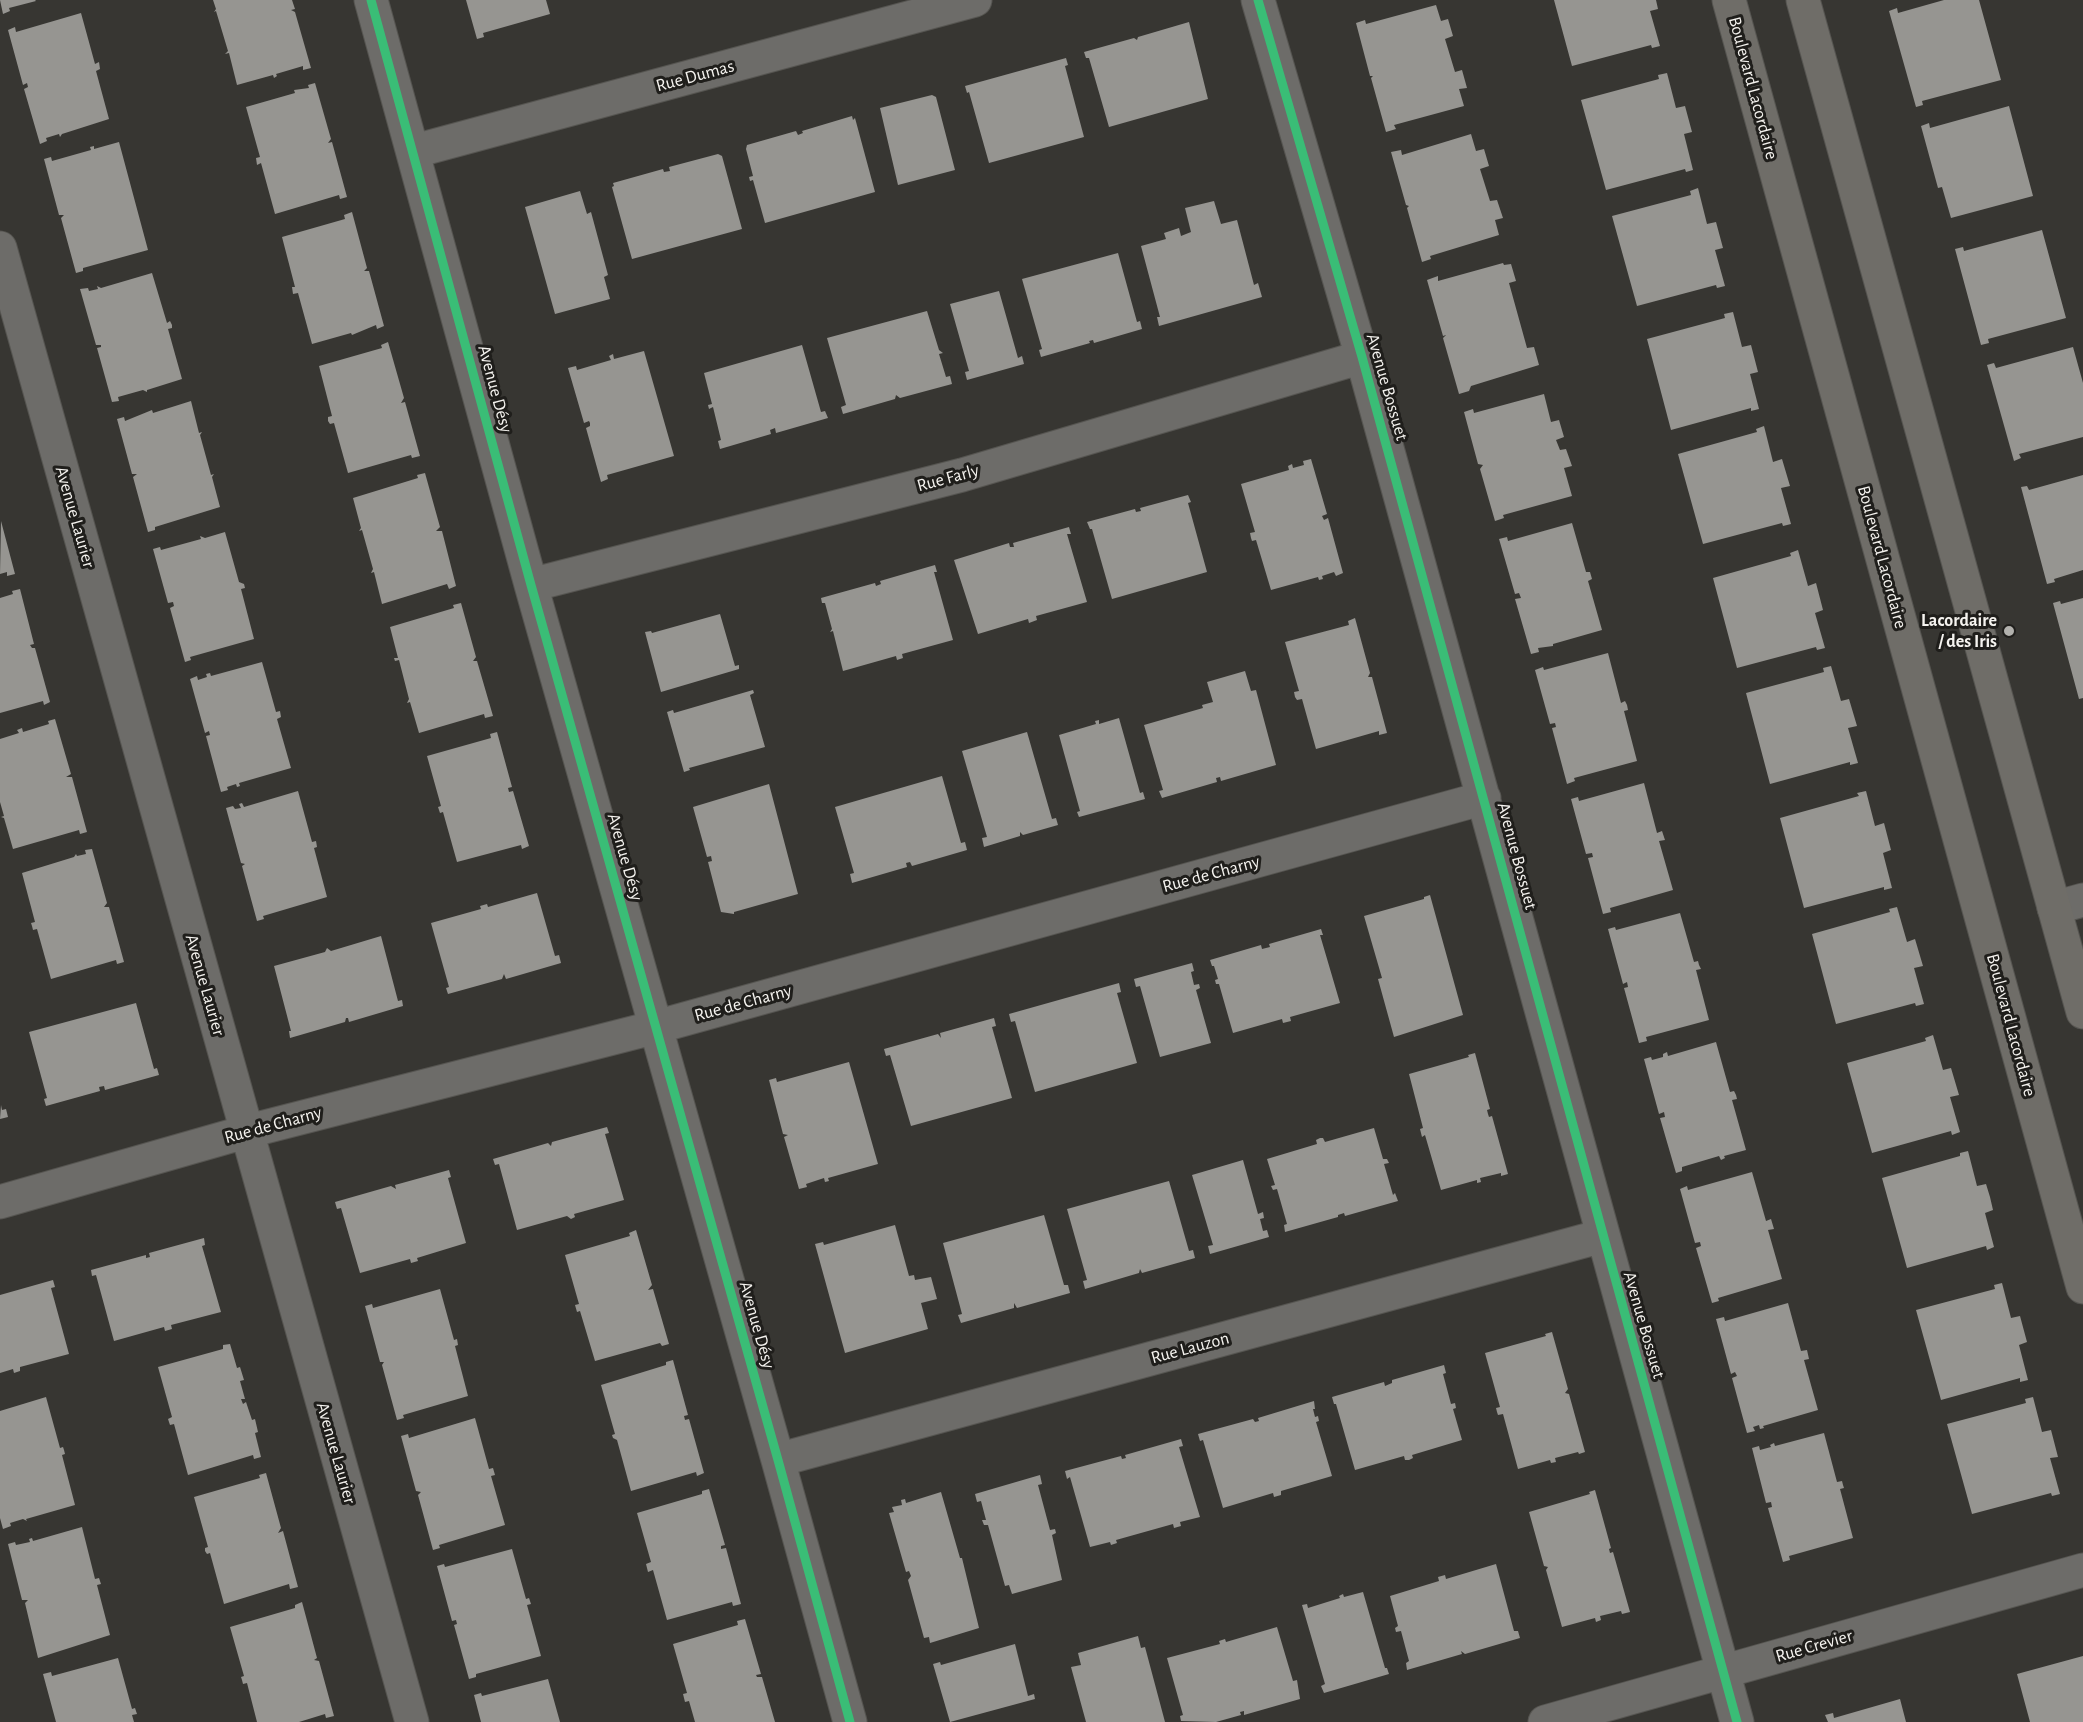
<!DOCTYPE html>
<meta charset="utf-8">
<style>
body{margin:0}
canvas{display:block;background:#373632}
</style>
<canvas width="2083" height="1722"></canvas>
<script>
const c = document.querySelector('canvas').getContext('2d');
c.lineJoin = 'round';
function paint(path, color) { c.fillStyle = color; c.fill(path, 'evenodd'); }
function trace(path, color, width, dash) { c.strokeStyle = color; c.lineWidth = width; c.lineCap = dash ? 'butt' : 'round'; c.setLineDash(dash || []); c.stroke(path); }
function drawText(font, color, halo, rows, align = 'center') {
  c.font = font + ' "Alegreya Sans",sans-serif'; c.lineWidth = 6; c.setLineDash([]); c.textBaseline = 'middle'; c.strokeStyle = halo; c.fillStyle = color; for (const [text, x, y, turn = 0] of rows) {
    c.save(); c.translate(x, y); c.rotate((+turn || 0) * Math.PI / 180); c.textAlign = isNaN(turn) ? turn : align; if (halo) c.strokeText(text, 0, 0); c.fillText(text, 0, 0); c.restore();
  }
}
const building = new Path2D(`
 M0,0H35L36,1L9,8L10,11L3,14Z
 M213,0H292L295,9L291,10L295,12L311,68L303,70V66L276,74L277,76L274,78L273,75L237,85L229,53L225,54L228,51L216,11L214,12L216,9Z
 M466,0H546L550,14L483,33L484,37L477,39Z
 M1554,0H1656L1658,9L1650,11L1660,46L1652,48L1651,45L1572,66Z
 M1944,0H1979L2001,80L1922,101L1923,105L1916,107L1889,11L1897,8L1898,13Z
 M1436,5L1441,21L1448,19L1453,36L1445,39L1455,72L1462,70L1467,88L1459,89L1464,106L1394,125L1396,129L1386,132L1371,78L1373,76H1370L1356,23L1365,20L1366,24Z
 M81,13L95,64L99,62L100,69L96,71L109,119L62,134L60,137L59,134L46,138L47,141L40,144L24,89L28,87L27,83L23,85L8,30L15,27L16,32Z
 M1189,22L1208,99L1109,127L1089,58H1086L1084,52L1134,38L1137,40L1138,37Z
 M1066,58L1068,65L1065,66L1084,137L989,163L969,92L967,93L965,86Z
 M1667,73L1676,108L1685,106L1692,132L1684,134L1693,170L1686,172L1685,169L1606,190L1581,100L1659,79L1658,75Z
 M315,83L331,139L328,143L332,142L347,197L340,199L339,195L275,214L261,163L257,165L256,158L260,157L246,107L295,93L294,90L309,88L308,85Z
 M932,95L936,97L955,170L898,185L880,108Z
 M2009,106L2033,196L1951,218L1942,187L1938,188L1921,126L1929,123L1930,128Z
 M852,116L853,120L855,118L875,192L765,223L753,180L750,181L749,177L753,176L746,149L747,145L796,131L798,135L803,133L802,131Z
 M1471,134L1476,151L1484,149L1489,166L1480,169L1490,201L1497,200L1503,218L1495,220L1499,235L1430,256L1431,259L1422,262L1407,208L1409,206L1406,205L1391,152L1401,150L1402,155Z
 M119,142L148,250L83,268V271L76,273L61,218L64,215H59L44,159L51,157L52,161L91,150L90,147L94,146V149Z
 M718,154L722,156L742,229L632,259L612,187L614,186L613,183L663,169L664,172L670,171L669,167Z
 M1698,188L1707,224L1716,222L1723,248L1715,250L1725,286L1717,288L1716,285L1637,306L1612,216L1691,195L1690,191Z
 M580,191L587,214L591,212L608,275L604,277L610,299L555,314L525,207Z
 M1214,201L1221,224L1237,220L1254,285L1258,283L1262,297L1159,326L1157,317H1160L1141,246L1166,239L1164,233L1179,228L1181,236L1191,232L1185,208Z
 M352,212L367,268L364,271H369L384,326L377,329L376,325L352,335L351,333L312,344L298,293L293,294L292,287H295L282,237L345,219L344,215Z
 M2042,230L2066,318L1988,339L1989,343L1981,345L1955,249L1963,247L1964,251Z
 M1118,253L1137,322L1140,321L1142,329L1094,343L1093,340L1089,341L1090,343L1041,357L1039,350L1042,349L1022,279Z
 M1503,263L1504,265L1511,264L1516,281L1509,283L1527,348L1534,347L1539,365L1471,386L1469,391L1459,394L1443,338L1446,335L1443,336L1427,280L1438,276V281Z
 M152,273L167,323L170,321L172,325V328L168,329L182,379L147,390V392L143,390L118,397L119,401L112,402L97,348L101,347V345H96L80,289L88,288L89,291L98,289L97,286L101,288Z
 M999,291L1018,358L1022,356L1024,364L967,380L965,372L969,371L950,304Z
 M927,311L939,350L943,353L939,354L946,377L950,376L952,384L900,398L896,395L895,399L843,414L841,407L846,405L827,338Z
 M1733,312L1742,347L1751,345L1758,372L1750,374L1759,409L1751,411V408L1671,430L1647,339L1725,318L1724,314Z
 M388,342L404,398L401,403L405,402L420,456L412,458L411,455L348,473L334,423L330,424L328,421V417L332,416L319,366L382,348L381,345Z
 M802,345L821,412L825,411L828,418L776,433L775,428L770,430L771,434L720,449L718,441L721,440L713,407L709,409L708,405L712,404L704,373Z
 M2073,347L2083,383V437L2019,454L2021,458L2014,461L1987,365L1994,363L1996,368Z
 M644,351L674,456L607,475L608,479L601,482L586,428L590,426V423L589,421L584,423L568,368L576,366L577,370L611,360L609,356L613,354L614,359Z
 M1544,394L1551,422L1559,420L1564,437L1556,440L1560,450L1566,449L1572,466L1564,468L1572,496L1503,515L1504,518L1495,521L1480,469L1483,465L1478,464L1464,412L1473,409L1474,413Z
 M191,401L199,433L202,432L200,435L211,475L214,474L212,477L220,507L155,527V530L148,532L133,477L137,474H132L117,419L124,417L125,421L152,410L153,413Z
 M1764,426L1773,462L1782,459L1790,486L1781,488L1791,524L1783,526L1782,523L1703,544L1678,454L1757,432L1756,429Z
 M1311,459L1327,514L1322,516L1324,520L1328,518L1343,573L1336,576L1334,572L1322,576L1323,579L1319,580L1318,577L1271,590L1256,540L1252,541L1251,538L1250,533L1255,532L1241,484L1289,470L1288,466L1292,464L1293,468L1304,465L1303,461Z
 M425,473L440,527L436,531H442L456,586L449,589L447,584L382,604L374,572L371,573L373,569L362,530L359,531L361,528L353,498L418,478L417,475Z
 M2083,475V570L2054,579L2055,582L2047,584L2021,487L2027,486L2029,490Z
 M1188,495L1191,502L1188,503L1207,572L1112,599L1092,529H1090L1087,522L1135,509L1136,512L1141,511L1140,508Z
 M1,521L15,574L7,576V572L0,574Z
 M1572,523L1586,572H1590L1592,579L1588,581L1602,630L1553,644V646L1538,648L1539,652L1531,654L1515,599L1521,598L1519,593L1515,594L1499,539L1507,537L1508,541Z
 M1069,527L1071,534H1067L1087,602L1036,616L1037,620L1029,623L1028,619L978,634L954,560L1009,543L1010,547H1014L1013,543Z
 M225,532L239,582L244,584L245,588L241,589L254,639L190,657L191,660L185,662L170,608L174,606L173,602L168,603L153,549L160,547L161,550L201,539L200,536L205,538Z
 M1798,550L1808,586L1816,583L1823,610L1815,613L1825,648L1817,650L1816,647L1737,668L1713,578L1791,556L1790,553Z
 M935,565L937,572H934L953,640L902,654L903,658L897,660L896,656L843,671L833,631L830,632L832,629L825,603H822L821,598L875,583L876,586L881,584L880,581Z
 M20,589L34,644L30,645L32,648H35L50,702L44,705L43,701L0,713V598L13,594L12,591Z
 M2083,598V698L2079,699L2053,603L2060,601L2061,604Z
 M461,603L476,657L473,661H477L493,716L485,718L484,714L419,733L410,702L407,703L409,699L399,660L395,661L394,658H398L390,627L454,608L453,605Z
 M720,614L735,666L739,665V669L661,692L645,632L651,631L652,633Z
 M1355,618L1370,673L1368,677H1372L1387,733L1379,735V731L1316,749L1302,699L1297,700L1295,697L1294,692L1299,691L1285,642L1349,625L1348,621Z
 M1608,653L1621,703L1625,701L1627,705L1628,710L1624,711L1637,761L1574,778L1575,781L1567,784L1552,728L1556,727L1555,723L1550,724L1535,670L1543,667L1544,670Z
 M262,662L276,712L280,711L281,717L277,719L291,768L239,783L240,786L237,787L236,784L227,787L228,790L221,792L206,736L210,735L209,731L205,733L190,679L197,676L198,680L207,677L206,674L210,673L211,676Z
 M1831,666L1841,701L1849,699L1857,726L1848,728L1858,763L1850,765V762L1770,784L1746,693L1824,672L1823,668Z
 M1245,671L1251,691L1256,690L1276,765L1221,781L1220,777L1216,778L1217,782L1162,798L1159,791L1163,790L1144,725L1203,708L1202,705L1213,702L1207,682Z
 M753,690L754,693L750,695L765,747L689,768L690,770L684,772L667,712L673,710L674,713Z
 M1119,718L1140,793L1143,792L1145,799L1079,817L1077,812L1080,811L1059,735L1096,724L1095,721L1099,720V724Z
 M55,719L71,774L66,777H72L87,832L80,834L79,830L13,849L4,818L1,817L4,816L0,802V739L19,733L17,730L22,728L23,732L49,724L48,721Z
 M497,732L512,787L508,788L509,792L513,791L529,846L522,849L521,845L457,862L443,812L440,813L438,807L441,806L427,756L491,738L490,734Z
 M1027,732L1052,819L1056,818L1058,825L1023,835L1020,832V836L984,847L982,838L987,837L962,751Z
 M942,776L961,843L965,842L967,850L912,866L910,862L906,863L907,867L852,883L850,874L854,873L835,807Z
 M1644,783L1657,833L1662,831L1665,840L1659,841L1673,890L1610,908L1611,912L1603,914L1588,858L1593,857L1592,853L1586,854L1571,799L1578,797L1579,801Z
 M769,784L798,894L734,912V914L721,912L708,862L712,861L711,856L707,857L693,807Z
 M298,791L312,842L316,841L317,847L314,848L327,897L263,916L264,919L257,921L242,866L245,864L241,863L226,808L233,806L235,809L241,808L239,804L242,803L244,807Z
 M1866,791L1875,826L1884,823L1891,850L1883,853L1892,888L1884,890V887L1804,908L1780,818L1859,796L1857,793Z
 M92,849L107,903L104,907H109L124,962L117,964L116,960L51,979L37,929L33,930L32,926L31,923L35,922L22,873L74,857L76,854L77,856L86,854L85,850Z
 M537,893L555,956L559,955L561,963L506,979L504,974L502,979L448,994L446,988L449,987L431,923L481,909L480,906L487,904L488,907Z
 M1430,895L1463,1015L1394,1037L1378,979L1382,978L1364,916L1424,899V897Z
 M1897,907L1907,942L1915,939L1923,966L1914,968L1924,1004L1916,1006L1915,1003L1836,1024L1812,934L1890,912L1889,909Z
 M1680,913L1694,962L1698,961L1699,965L1701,969L1696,970L1709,1020L1646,1037L1647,1041L1639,1043L1624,988L1628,987L1627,982L1623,984L1608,929L1615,927L1616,930Z
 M1321,929L1323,935H1320L1340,1003L1290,1017L1291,1021L1283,1023L1282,1019L1233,1033L1219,984H1216L1215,980L1218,979L1214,966H1212L1210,960L1261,945L1262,949L1270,947L1269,944Z
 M381,936L398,1001L402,1000L403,1006L349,1022L348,1018H346L345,1022L290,1038L289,1031H291L274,966L325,952L327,948L331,951Z
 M1192,963L1194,971L1191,972L1194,985L1199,984L1200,988L1196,990L1211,1043L1160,1057L1140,986L1136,987L1134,979Z
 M1119,983L1121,992L1117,993L1137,1063L1035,1092L1015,1021L1011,1022L1009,1014Z
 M136,1003L154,1069L157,1068L159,1075L105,1090L104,1086L99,1087L100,1091L46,1106L44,1099L47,1098L29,1032Z
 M994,1018L996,1026L992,1027L1012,1098L911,1126L890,1055L886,1056L884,1049L938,1034L941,1038L940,1033Z
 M1933,1035L1943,1070L1951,1068L1959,1095L1950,1097L1960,1132L1952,1135L1951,1131L1872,1153L1847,1063L1926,1041L1925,1038Z
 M1716,1042L1730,1092L1734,1091L1736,1095L1737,1099L1732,1100L1746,1150L1724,1156L1725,1158L1721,1160L1719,1156L1682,1167V1171L1676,1173L1660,1118L1665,1117L1664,1112L1659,1114L1644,1059L1651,1057L1652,1060L1663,1057V1054L1667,1052L1668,1056Z
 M1475,1053L1490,1109L1487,1110L1488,1114L1489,1117L1492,1116L1508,1174L1501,1176V1173L1480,1178L1481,1182L1477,1183V1180L1441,1190L1425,1135L1422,1137L1420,1129L1423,1128L1409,1074L1469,1057L1468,1055Z
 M849,1062L878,1164L828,1178L829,1181L825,1182L824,1178L806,1184L807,1187L799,1189L784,1137L788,1135L783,1134L769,1080L776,1078L777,1082Z
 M1,1105L2,1110L6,1109L8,1117L0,1119Z
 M607,1127L609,1133L605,1134L624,1200L574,1214L575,1217L571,1219L567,1216L517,1230L499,1164L495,1165L493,1159L548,1143L551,1146L552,1142Z
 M1374,1128L1383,1159H1387L1389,1163L1384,1164L1393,1195L1395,1193L1398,1201L1345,1216L1344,1213L1338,1215V1217L1285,1232L1284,1225L1287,1224L1277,1189L1273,1190L1271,1186L1275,1185L1267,1159L1317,1144L1316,1140L1320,1138H1323L1325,1142Z
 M1968,1151L1977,1186L1986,1184L1990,1197L1993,1210L1985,1213L1994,1247L1987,1250L1986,1246L1907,1268L1882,1178L1960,1156V1153Z
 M1243,1160L1258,1214L1263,1212L1264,1218L1260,1219L1263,1231L1267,1230L1269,1237L1210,1254L1208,1246L1213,1245L1192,1175Z
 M449,1170L451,1177L448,1178L466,1243L417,1258L418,1261L411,1263L410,1259L360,1273L341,1208L337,1209L335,1202L391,1186L396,1189L395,1185Z
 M1752,1172L1766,1221L1771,1219L1774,1229L1768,1230L1782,1279L1718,1298L1719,1301L1712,1303L1696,1248L1701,1246L1700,1242L1695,1243L1680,1189L1687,1186L1688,1190Z
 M1169,1181L1189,1251L1193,1250L1195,1258L1142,1273L1140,1269L1139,1273L1085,1289L1083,1281L1087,1280L1067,1209Z
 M1044,1215L1064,1285H1068L1070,1293L1017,1308L1014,1303V1308L961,1323L958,1315L962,1314L943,1243Z
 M895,1225L909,1276L914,1275L915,1280L931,1277L937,1299L921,1303L928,1329L845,1353L815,1244L823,1242L824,1245Z
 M636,1230L652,1285L648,1290L653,1289L669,1344L662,1346L660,1343L595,1361L580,1311L577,1312L575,1305L579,1304L565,1255L630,1236L629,1233Z
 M204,1238L205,1245L202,1246L221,1312L171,1325L172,1329L165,1331L164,1327L114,1341L96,1275L92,1276L91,1270L146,1255V1258L150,1257L149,1253Z
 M53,1280L55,1287L51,1288L69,1354L20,1367V1371L14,1373L13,1369L0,1373V1295Z
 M2002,1283L2011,1318L2020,1316L2027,1342L2019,1345L2028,1380L2020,1382V1378L1941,1400L1916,1310L1995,1289L1994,1285Z
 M440,1289L454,1340L457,1339L458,1345L455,1346L468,1396L403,1415L404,1418L397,1420L382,1365L384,1362H380L365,1306L372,1304L373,1308Z
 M1788,1303L1801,1351L1807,1350L1809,1359L1804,1360L1818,1410L1763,1426L1764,1428L1760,1429L1759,1425L1753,1427L1755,1431L1747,1433L1732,1378L1737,1376L1735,1372L1731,1374L1716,1319L1724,1317L1725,1321Z
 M1552,1332L1568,1389L1565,1393L1569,1394L1585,1452L1579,1454L1578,1452L1555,1458L1556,1462L1551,1463L1550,1460L1518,1469L1503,1414L1498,1415L1497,1412L1496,1408L1500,1407L1485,1353L1546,1336L1545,1334Z
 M230,1344L237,1368L240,1367L244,1380L240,1381L245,1399H241L243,1404L246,1402L252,1420L255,1419L258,1432L255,1433L261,1457L254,1459L253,1455L188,1475L174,1424L170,1425L168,1419L172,1417L158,1367L223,1349V1345Z
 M673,1360L688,1415L684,1416L685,1420L689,1419L704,1473L697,1476L696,1472L631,1491L617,1440L613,1438L612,1435L615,1434L601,1385L666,1365V1362Z
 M1444,1365L1446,1373L1443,1374L1451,1404L1455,1403L1456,1408L1453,1409L1462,1440L1412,1455L1413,1458L1409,1460H1405L1404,1456L1355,1470L1336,1404H1334L1332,1397L1384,1382L1385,1386L1392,1383V1380Z
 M46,1397L60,1448L63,1447L64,1450L65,1454L62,1455L75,1505L26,1519L27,1521L23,1519L10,1523L11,1526L3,1529L0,1518V1411Z
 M2033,1397L2042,1432L2051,1430L2058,1457L2050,1458L2060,1494L2052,1496L2051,1493L1972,1514L1947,1424L2026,1403L2025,1399Z
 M1314,1401L1315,1409H1313L1315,1417L1318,1416L1319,1421L1316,1422L1332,1476L1281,1491V1495L1274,1497L1273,1493L1223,1508L1203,1440L1200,1441L1198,1434L1253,1419L1255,1422L1259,1421L1258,1418Z
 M475,1418L489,1469L493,1468L495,1475L491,1476L505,1525L439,1545L440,1548L433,1550L418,1495L421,1492L416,1491L401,1436L408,1434L409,1438Z
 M1824,1433L1837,1482L1842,1481L1843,1485L1844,1488L1840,1489L1853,1538L1789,1556L1790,1560L1783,1562L1768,1508L1772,1507L1771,1502L1766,1503L1752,1448L1759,1446L1760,1450L1771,1447L1770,1445L1774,1443L1775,1446Z
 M1181,1439L1183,1446L1179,1447L1200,1517L1180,1522L1181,1526L1174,1528L1173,1524L1116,1540L1117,1543L1111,1545L1110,1542L1090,1547L1070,1477L1067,1479L1065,1471L1121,1456L1122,1459L1126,1458L1125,1455Z
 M266,1473L281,1528L278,1533L283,1531L298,1587L290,1589L289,1584L224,1604L210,1553L207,1554L205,1551V1548L208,1547L194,1497L260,1478L259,1475Z
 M1040,1475L1042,1484L1038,1485L1050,1530L1055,1529L1056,1533L1052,1535L1062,1580L1012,1594L1009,1585L1005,1586L988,1525H984L982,1520H986L981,1501L977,1502L975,1494Z
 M709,1489L725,1545L721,1546V1549L726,1548L741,1604L733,1606L732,1602L667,1620L653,1570L648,1572L646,1564L651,1562L637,1513L702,1494V1491Z
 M1595,1490L1611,1548L1609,1549L1610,1553L1613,1552L1630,1612L1622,1614L1621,1611L1600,1616L1601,1620L1596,1622L1595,1618L1562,1627L1546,1570L1548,1567L1544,1566L1529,1512L1590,1494L1589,1492Z
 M941,1492L960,1558H962L979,1628L930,1643L929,1637L924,1638L908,1580L911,1576L909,1571L906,1572L889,1513L894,1512L892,1507L902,1505L901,1500L905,1499L906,1503Z
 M82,1527L95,1579L99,1578L101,1584L97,1585L110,1635L38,1658L25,1603L28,1600H22L8,1544L15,1542L16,1545L30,1542L29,1539L32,1538L33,1541Z
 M512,1549L526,1599L529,1598L531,1604L527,1605L541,1656L476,1674V1677L469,1679L454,1625L457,1624L456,1620L452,1621L437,1566L444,1564L445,1567Z
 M1496,1564L1514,1631H1518L1520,1638L1465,1654L1461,1651L1462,1654L1407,1670L1406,1663L1409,1661L1401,1631L1396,1632L1395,1628L1398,1626L1390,1596L1439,1581L1438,1577L1445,1575L1446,1579Z
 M1363,1592L1385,1668H1387L1389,1674L1324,1693L1321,1686L1325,1684L1302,1605L1307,1604L1308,1608L1340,1598L1339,1596L1343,1594L1344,1597Z
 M302,1602L317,1658L314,1660L319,1661L334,1716L326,1718L325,1714L299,1722H257L247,1683L243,1684L242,1680L241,1677L244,1676L230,1627L295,1608V1605Z
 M745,1619L761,1674L756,1675L757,1677H762L775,1722H695L689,1701L685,1702L683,1694L687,1693L673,1644L738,1625L737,1621Z
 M1277,1627L1293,1681L1297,1680L1300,1699L1244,1715V1711L1240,1712L1241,1715L1216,1722L1181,1721L1180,1716L1183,1715L1167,1658L1220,1644L1219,1641L1225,1639L1226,1642Z
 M1138,1636L1141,1648L1145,1647L1165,1722H1086L1071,1667L1081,1665L1078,1653Z
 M1015,1644L1028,1696L1034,1694L1035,1699L950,1722L933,1664L940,1662L941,1665Z
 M2083,1656V1722H2030L2017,1674Z
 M118,1658L132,1709L135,1708L137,1714L132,1715L134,1722H56L43,1674L51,1672L52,1676Z
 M548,1679L560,1722H481L474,1695L481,1693L482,1696Z
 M1900,1699L1906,1722H1828L1825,1715L1833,1713L1834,1718Z`);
const minor = new Path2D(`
 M371,0L531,585L778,1460L850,1722
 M1258,0L1362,357L1737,1722
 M415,151L975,0
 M0,248L412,1722
 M531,585L962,475L1362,357
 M2054,908L2083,900
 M0,1202L245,1132L656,1027L1484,798
 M778,1460L1602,1236
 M1545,1722L2083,1570`);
const secondary = new Path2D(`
 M1729,0L2083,1287
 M1803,0L2083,1012`);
const cycleway = new Path2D(`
 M371,0L531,585L778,1460L850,1722
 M1258,0L1362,357L1737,1722`);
const markers = [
 [2009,631,6,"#b2b1ad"]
];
const streetNames = [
 ["Rue Dumas",695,76,-15],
 ["Boulevard Lacordaire",1753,88,75],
 ["Avenue Bossuet",1387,387,74],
 ["Avenue Désy",495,389,75],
 ["Rue Farly",948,478,-15],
 ["Avenue Laurier",75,517,74],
 ["Boulevard Lacordaire",1882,557,75],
 ["Avenue Bossuet",1517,856,75],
 ["Avenue Désy",625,857,74],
 ["Rue de Charny",1211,874,-15],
 ["Avenue Laurier",205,985,74],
 ["Rue de Charny",743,1003,-15],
 ["Boulevard Lacordaire",2011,1025,75],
 ["Rue de Charny",273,1125,-15],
 ["Avenue Désy",757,1325,74],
 ["Avenue Bossuet",1644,1325,74],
 ["Rue Lauzon",1190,1348,-15],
 ["Avenue Laurier",336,1453,74],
 ["Rue Crevier",1814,1646,-16]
];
const poiNames = [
 ["Lacordaire",1997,621],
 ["/ des Iris",1997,642]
];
paint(building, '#969591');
trace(minor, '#565551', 35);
trace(secondary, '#565551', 35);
trace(minor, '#6d6c69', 33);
trace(secondary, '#6f6d68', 33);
trace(cycleway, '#3abd76', 9);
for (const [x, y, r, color] of markers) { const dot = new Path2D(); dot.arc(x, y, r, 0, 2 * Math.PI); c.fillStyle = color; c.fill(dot); trace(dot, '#1f1e1b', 2); }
drawText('18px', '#f5f3ef', '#1f1e1b', streetNames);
drawText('bold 18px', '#f5f3ef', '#1f1e1b', poiNames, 'right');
</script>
